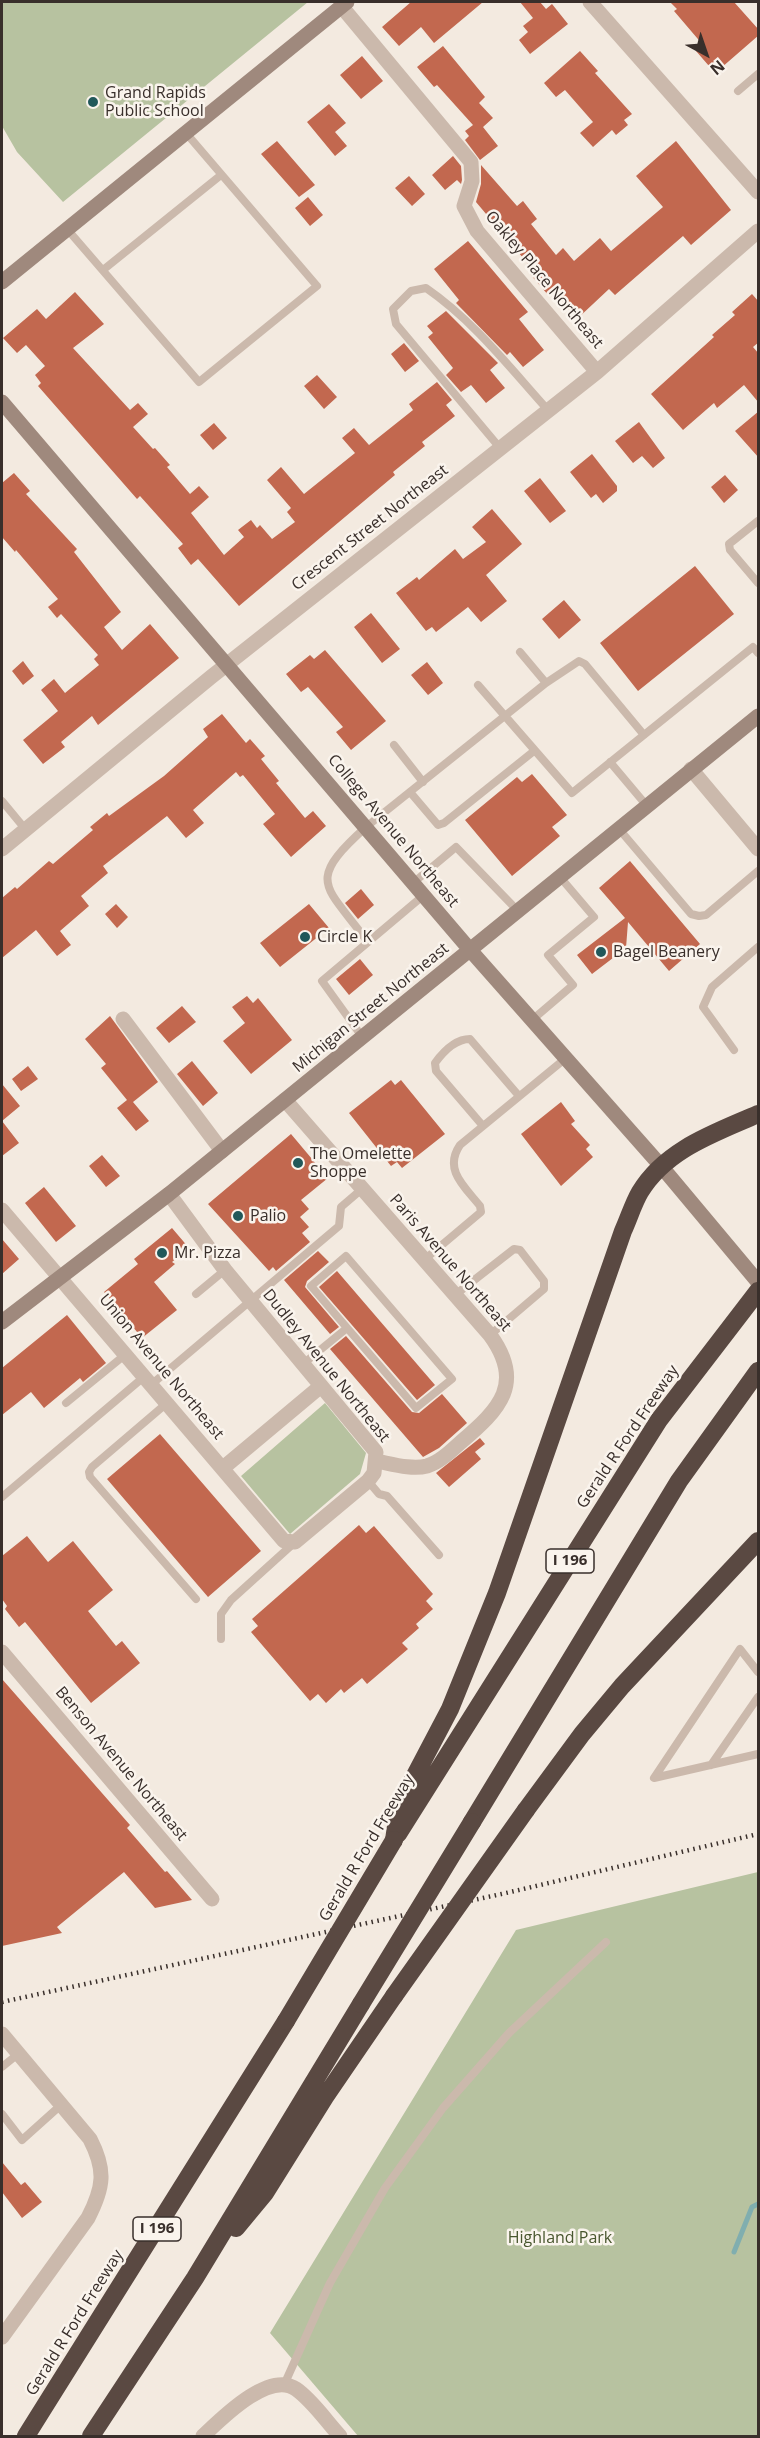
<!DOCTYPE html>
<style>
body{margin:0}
#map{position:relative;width:760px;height:2438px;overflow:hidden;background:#f3eae0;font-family:"Open Sans",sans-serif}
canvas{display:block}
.frame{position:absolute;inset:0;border:3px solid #392f2b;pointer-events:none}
.north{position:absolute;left:676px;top:24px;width:60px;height:60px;-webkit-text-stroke:4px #faf4ed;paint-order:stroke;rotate:140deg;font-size:16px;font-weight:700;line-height:24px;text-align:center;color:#392f2b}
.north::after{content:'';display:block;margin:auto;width:21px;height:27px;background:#392f2b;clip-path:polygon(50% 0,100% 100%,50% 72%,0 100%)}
</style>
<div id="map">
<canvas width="760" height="2438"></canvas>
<div class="frame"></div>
<div class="north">N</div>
</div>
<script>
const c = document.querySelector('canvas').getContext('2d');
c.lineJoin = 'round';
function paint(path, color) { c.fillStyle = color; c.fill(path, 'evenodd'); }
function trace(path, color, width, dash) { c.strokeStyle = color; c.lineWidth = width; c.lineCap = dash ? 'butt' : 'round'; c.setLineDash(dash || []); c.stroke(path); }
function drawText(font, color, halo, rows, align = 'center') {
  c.font = font + ' "Open Sans",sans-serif'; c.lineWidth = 5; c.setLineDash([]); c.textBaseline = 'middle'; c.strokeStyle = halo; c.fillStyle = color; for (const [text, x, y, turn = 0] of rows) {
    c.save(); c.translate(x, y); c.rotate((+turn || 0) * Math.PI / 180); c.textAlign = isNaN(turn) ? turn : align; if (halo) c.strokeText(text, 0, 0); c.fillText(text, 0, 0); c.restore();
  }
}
const green = new Path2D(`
 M2,2H308L63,202L17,152L2,126Z
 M325,1403L366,1453L360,1474L290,1534L241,1476Z
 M758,1872V2436H358L270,2333L516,1930Z`);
const stream = new Path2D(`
 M734,2252L752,2207L758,2204`);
const building = new Path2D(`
 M411,2H483L434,43L421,27L399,46L382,27Z
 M520,2H540L546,9L552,4L568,24L530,54L519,40L528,32L523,26L533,18Z
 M670,2H734L759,30V35L721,68L715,61L709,66L696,51L703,45L674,11L677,9Z
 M443,46L485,97L479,103L493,118L483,127L498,146L480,160L465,140L469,136L465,131L473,125L437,85L434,87L417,67Z
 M580,51L598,71L595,73L632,114L624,120L628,125L616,135L612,130L593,147L580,133L593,122L565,90L556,97L544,83Z
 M362,56L383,81L361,99L340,75Z
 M329,104L346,123L335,132L347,146L335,156L307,122Z
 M277,141L315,185L299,197L261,154Z
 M676,141L731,210L691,245L683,236L615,295L609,289L577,319L553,292L549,296L530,274L534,271L476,202L481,184V165L517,206L523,201L537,219L531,224L556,255L563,248L574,261L600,238L611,251L663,207L636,176Z
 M453,156L461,166L462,180L461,184L457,180L445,190L432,175Z
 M409,176L425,194L412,206L395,188Z
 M308,197L323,215L310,226L295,208Z
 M468,241L528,312L519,319L544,350L523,367L510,352L507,355L456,303L459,300L434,269Z
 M75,292L104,324L73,348L130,410L138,403L148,414L133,427L153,449L155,448L170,465L167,467L190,494L199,486L209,497L191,513L224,555L244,537L238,530L251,520L257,528L260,525L272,539L295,522L287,512L291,508L267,480L281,467L304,494L355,453L342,438L354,428L369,445L413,410L409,404L437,382L452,400L446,405L455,416L422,442L425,446L393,472L395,475L239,606L198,559L191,565L178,548L183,544L140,496L137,499L38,386L41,383L35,375L45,366L26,345L17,353L3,338L37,309L46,319Z
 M752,294L759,302V342L753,347L759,354V403L744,385L717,408L714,403L683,430L651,394L714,337L712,335L735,315L732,312Z
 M446,311L498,363L490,370L505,388L486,403L471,385L461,392L446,375L453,368L428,337L433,333L427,326Z
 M404,343L419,361L405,372L391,354Z
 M317,375L337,397L324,409L304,386Z
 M759,411V458L735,431Z
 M639,422L665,458L653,468L642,456L633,463L615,441Z
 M214,423L227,438L213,450L200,435Z
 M592,454L617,486V491L603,503L596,494L591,498L570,472Z
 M14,473L30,491L26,494L77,549L74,552L121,612L104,627L122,650L150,624L179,658L98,725L92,716L61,742L65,747L43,764L23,740L58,711L41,690L54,679L65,693L99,665L94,659L98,655L61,614L57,618L48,607L58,599L16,550L15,552L2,537V483Z
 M725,475L738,490L724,503L711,487Z
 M540,478L566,511L550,523L524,491Z
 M492,509L522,544L486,575L507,601L481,622L468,607L436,632L432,627L426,631L396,593L417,577L419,580L455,549L463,559L486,542L472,527Z
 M695,566L734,614L638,691L600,643Z
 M564,600L581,620L559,639L542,619Z
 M371,613L400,649L382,663L354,627Z
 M325,650L386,721L351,750L336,732L343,727L308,687L301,692L286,674L310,655L314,659Z
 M23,661L34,676L23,685L12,671Z
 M427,662L443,683L428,695L411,675Z
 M222,714L246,743L250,739L265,756L261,759L279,781L276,783L305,818L313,811L326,826L291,857L263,824L275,814L243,775L240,777L236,772L193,810L204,823L186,838L167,816L103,866L108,873L81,896L89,906L60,931L71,945L57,956L36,930L2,958V898L15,887L17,889L49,861L53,864L93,830L90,827L107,813L109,816L164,776L208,737L203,729Z
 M532,774L567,815L552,827L560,836L512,876L465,820L517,777L522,782Z
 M630,861L700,944L669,971L628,922L626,948L592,974L577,955L625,918L599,888Z
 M361,889L374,905L358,919L345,903Z
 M116,904L128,917L117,928L105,914Z
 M309,904L329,928L280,967L260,943Z
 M360,959L373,975L349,995L336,979Z
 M247,996L253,1003L258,998L292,1040L251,1074L223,1041L245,1023L232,1007Z
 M182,1006L196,1022L169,1043L156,1028Z
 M110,1016L158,1082L133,1102L149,1121L136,1131L117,1108L127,1100L101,1068L106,1064L85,1039Z
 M192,1061L218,1093L203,1106L177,1074Z
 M28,1066L38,1079L21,1091L12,1079Z
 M391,1080L395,1085L401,1080L445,1134L402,1168L397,1162L391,1166L349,1113Z
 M2,1084L20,1106L2,1121L19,1143L2,1156Z
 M561,1102L575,1121L571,1124L590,1145L586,1149L593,1157L561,1186L521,1134Z
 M291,1134L328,1178L301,1200L309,1209L300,1217L309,1227L302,1233L310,1242L276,1271L273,1267L269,1271L208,1204Z
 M102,1155L120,1176L106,1187L89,1166Z
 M44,1187L76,1226L56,1242L25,1203Z
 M172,1228L189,1248L172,1262L175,1264L154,1282L177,1310L142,1338L104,1292L138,1264L134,1259Z
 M2,1239L19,1259L2,1274Z
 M318,1251L329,1262L307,1281L305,1287L339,1327L330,1334L284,1280Z
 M337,1271L435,1385L417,1400L319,1287Z
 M67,1315L106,1363L83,1382L80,1378L44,1408L31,1392L2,1415V1368Z
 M346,1336L412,1412L419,1413L442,1394L467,1423L439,1448L423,1457L330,1349Z
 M160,1434L261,1551L208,1597L107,1479Z
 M480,1438L485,1444L475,1452L481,1459L449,1487L436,1473Z
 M359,1525L366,1533L374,1526L433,1594L426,1601L433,1609L416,1624L419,1628L402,1643L408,1649L367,1684L362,1678L344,1693L341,1689L326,1703L318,1694L310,1701L251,1632L258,1626L252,1619Z
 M27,1536L48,1562L73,1541L113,1590L88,1611L116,1646L122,1641L140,1663L91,1703L25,1622L19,1627L5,1609L7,1606L2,1599V1556Z
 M2,1679L130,1825L127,1828L165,1872L167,1871L192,1900L155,1908L124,1872L57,1927L62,1933L2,1946Z
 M2,2162L21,2185L25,2182L42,2202L22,2218L2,2192Z`);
const lane = new Path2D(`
 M738,91L758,74
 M67,229L199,382L317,286L186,133
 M103,270L221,175
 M500,448L396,324L393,309L411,291L426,288C474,321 510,368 548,410
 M758,521L729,544L730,550L758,583
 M546,683L579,661L585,664L644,735
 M478,685L572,793L753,647L758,653
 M394,745L423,782
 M610,762L647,806
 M410,792L438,825L444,823L534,751
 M2,801L26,830
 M619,829L691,914L699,916L706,915L758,871
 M413,883L456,847L519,912
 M367,941C325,884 305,882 366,827L546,683L520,652
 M532,1020L573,985L548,955L594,917L560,877
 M363,1038L322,981L424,895
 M734,1050L703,1007L712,987L758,947
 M483,1126L436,1071L435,1063C443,1052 456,1039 470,1039L519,1096
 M346,1256L452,1379L416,1408L311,1286Z
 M424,1260L481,1212L480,1206C465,1187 443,1170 460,1145L566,1058
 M196,1294L225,1270
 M455,1295L514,1249L520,1250L544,1281V1289L490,1335
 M303,1364L347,1328
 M152,1384L339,1226L341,1207L362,1189
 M66,1403L126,1354
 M167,1403L92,1467L89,1472L90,1477L196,1599
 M368,1481L379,1494L387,1496L439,1555
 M2,1497L145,1376
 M221,1639V1614L231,1600L294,1543
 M758,1672L740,1649L654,1778L758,1754
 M711,1765L758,1697
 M2,2067L18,2054
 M2,2114L22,2140L61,2105
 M284,2385L330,2283L385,2188L443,2108L509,2033L606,1942`);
const street = new Path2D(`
 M590,2L758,192
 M342,7L471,162L472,181L464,206L477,231L597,372
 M691,769L758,849
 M2,849L211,677L597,372L758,231
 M123,1019L222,1151
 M285,1100L490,1335C525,1383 500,1409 461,1442C451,1451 440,1462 427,1466C412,1470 392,1464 376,1461
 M2,1210L284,1541L295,1542L368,1481L374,1473L376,1452L225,1270L169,1194
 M223,1468L321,1386
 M2,1652L212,1899
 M2,2034L90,2139C106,2170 104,2187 88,2218L2,2337
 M203,2436C221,2419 269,2370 296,2389C313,2401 326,2421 340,2436`);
const secondary = new Path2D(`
 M2,282L347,2
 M2,402L471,951L661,1166L758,1282
 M2,1322L169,1194L758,716`);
const highway = new Path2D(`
 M526,1810L582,1734L622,1686L758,1541
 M472,1822L679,1481L758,1371
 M398,1834L659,1420L758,1291
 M394,1840L399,1806L450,1709L497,1593L623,1231C629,1218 633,1204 640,1192C666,1149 715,1133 758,1114
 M236,2228L265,2193L325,2097L394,1996
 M26,2436L286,2021
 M91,2436L195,2278L361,2004`);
const rail = new Path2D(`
 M2,2002L506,1893L758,1834`);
const highwayBridge = new Path2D(`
 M394,1996L526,1810
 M361,2004L472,1822
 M286,2021L394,1840`);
const markers = [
 [93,102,6,"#21585a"],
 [305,937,6,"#21585a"],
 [601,952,6,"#21585a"],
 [298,1163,6,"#21585a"],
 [238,1216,6,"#21585a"],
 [162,1253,6,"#21585a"]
];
const shields = [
 [570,1561,48],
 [157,2229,48]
];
const shieldNames = [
 ["I 196",570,1561],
 ["I 196",157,2229]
];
const poiNames = [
 ["Grand Rapids",105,93],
 ["Public School",105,111],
 ["Circle K",317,937],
 ["Bagel Beanery",613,952],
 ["The Omelette",310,1154],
 ["Shoppe",310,1172],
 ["Palio",250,1216],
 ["Mr. Pizza",174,1253]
];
const streetNames = [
 ["Oakley Place Northeast",544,280,50],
 ["Crescent Street Northeast",370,528,-38],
 ["College Avenue Northeast",393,831,50],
 ["Michigan Street Northeast",371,1008,-39],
 ["Paris Avenue Northeast",450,1263,49],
 ["Dudley Avenue Northeast",326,1366,51],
 ["Union Avenue Northeast",161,1367,50],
 ["Gerald R Ford Freeway",628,1437,-56],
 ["Benson Avenue Northeast",121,1764,50],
 ["Gerald R Ford Freeway",367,1848,-59],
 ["Gerald R Ford Freeway",75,2323,-58]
];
const parkNames = [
 ["Highland Park",560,2238]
];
paint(green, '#b7c2a0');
trace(stream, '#80aeaf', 5);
paint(building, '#c2684f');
trace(lane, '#cbb9ac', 8);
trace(street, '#cbb9ac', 15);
trace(secondary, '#9f897d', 15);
trace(highway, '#5a4942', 18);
trace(rail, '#392f2b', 4.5, [1.5, 4.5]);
trace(highwayBridge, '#5a4942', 18);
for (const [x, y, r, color] of markers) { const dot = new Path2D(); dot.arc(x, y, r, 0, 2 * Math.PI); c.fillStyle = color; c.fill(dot); trace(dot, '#faf4ed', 2); }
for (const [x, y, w] of shields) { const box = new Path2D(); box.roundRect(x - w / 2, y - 12, w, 24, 4.5); c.fillStyle = '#faf4ed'; c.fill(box); trace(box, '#392f2b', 1.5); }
drawText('bold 15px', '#392f2b', null, shieldNames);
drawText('16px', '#392f2b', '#faf4ed', poiNames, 'left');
drawText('16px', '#392f2b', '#faf4ed', streetNames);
drawText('16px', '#49572f', '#faf4ed', parkNames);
</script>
